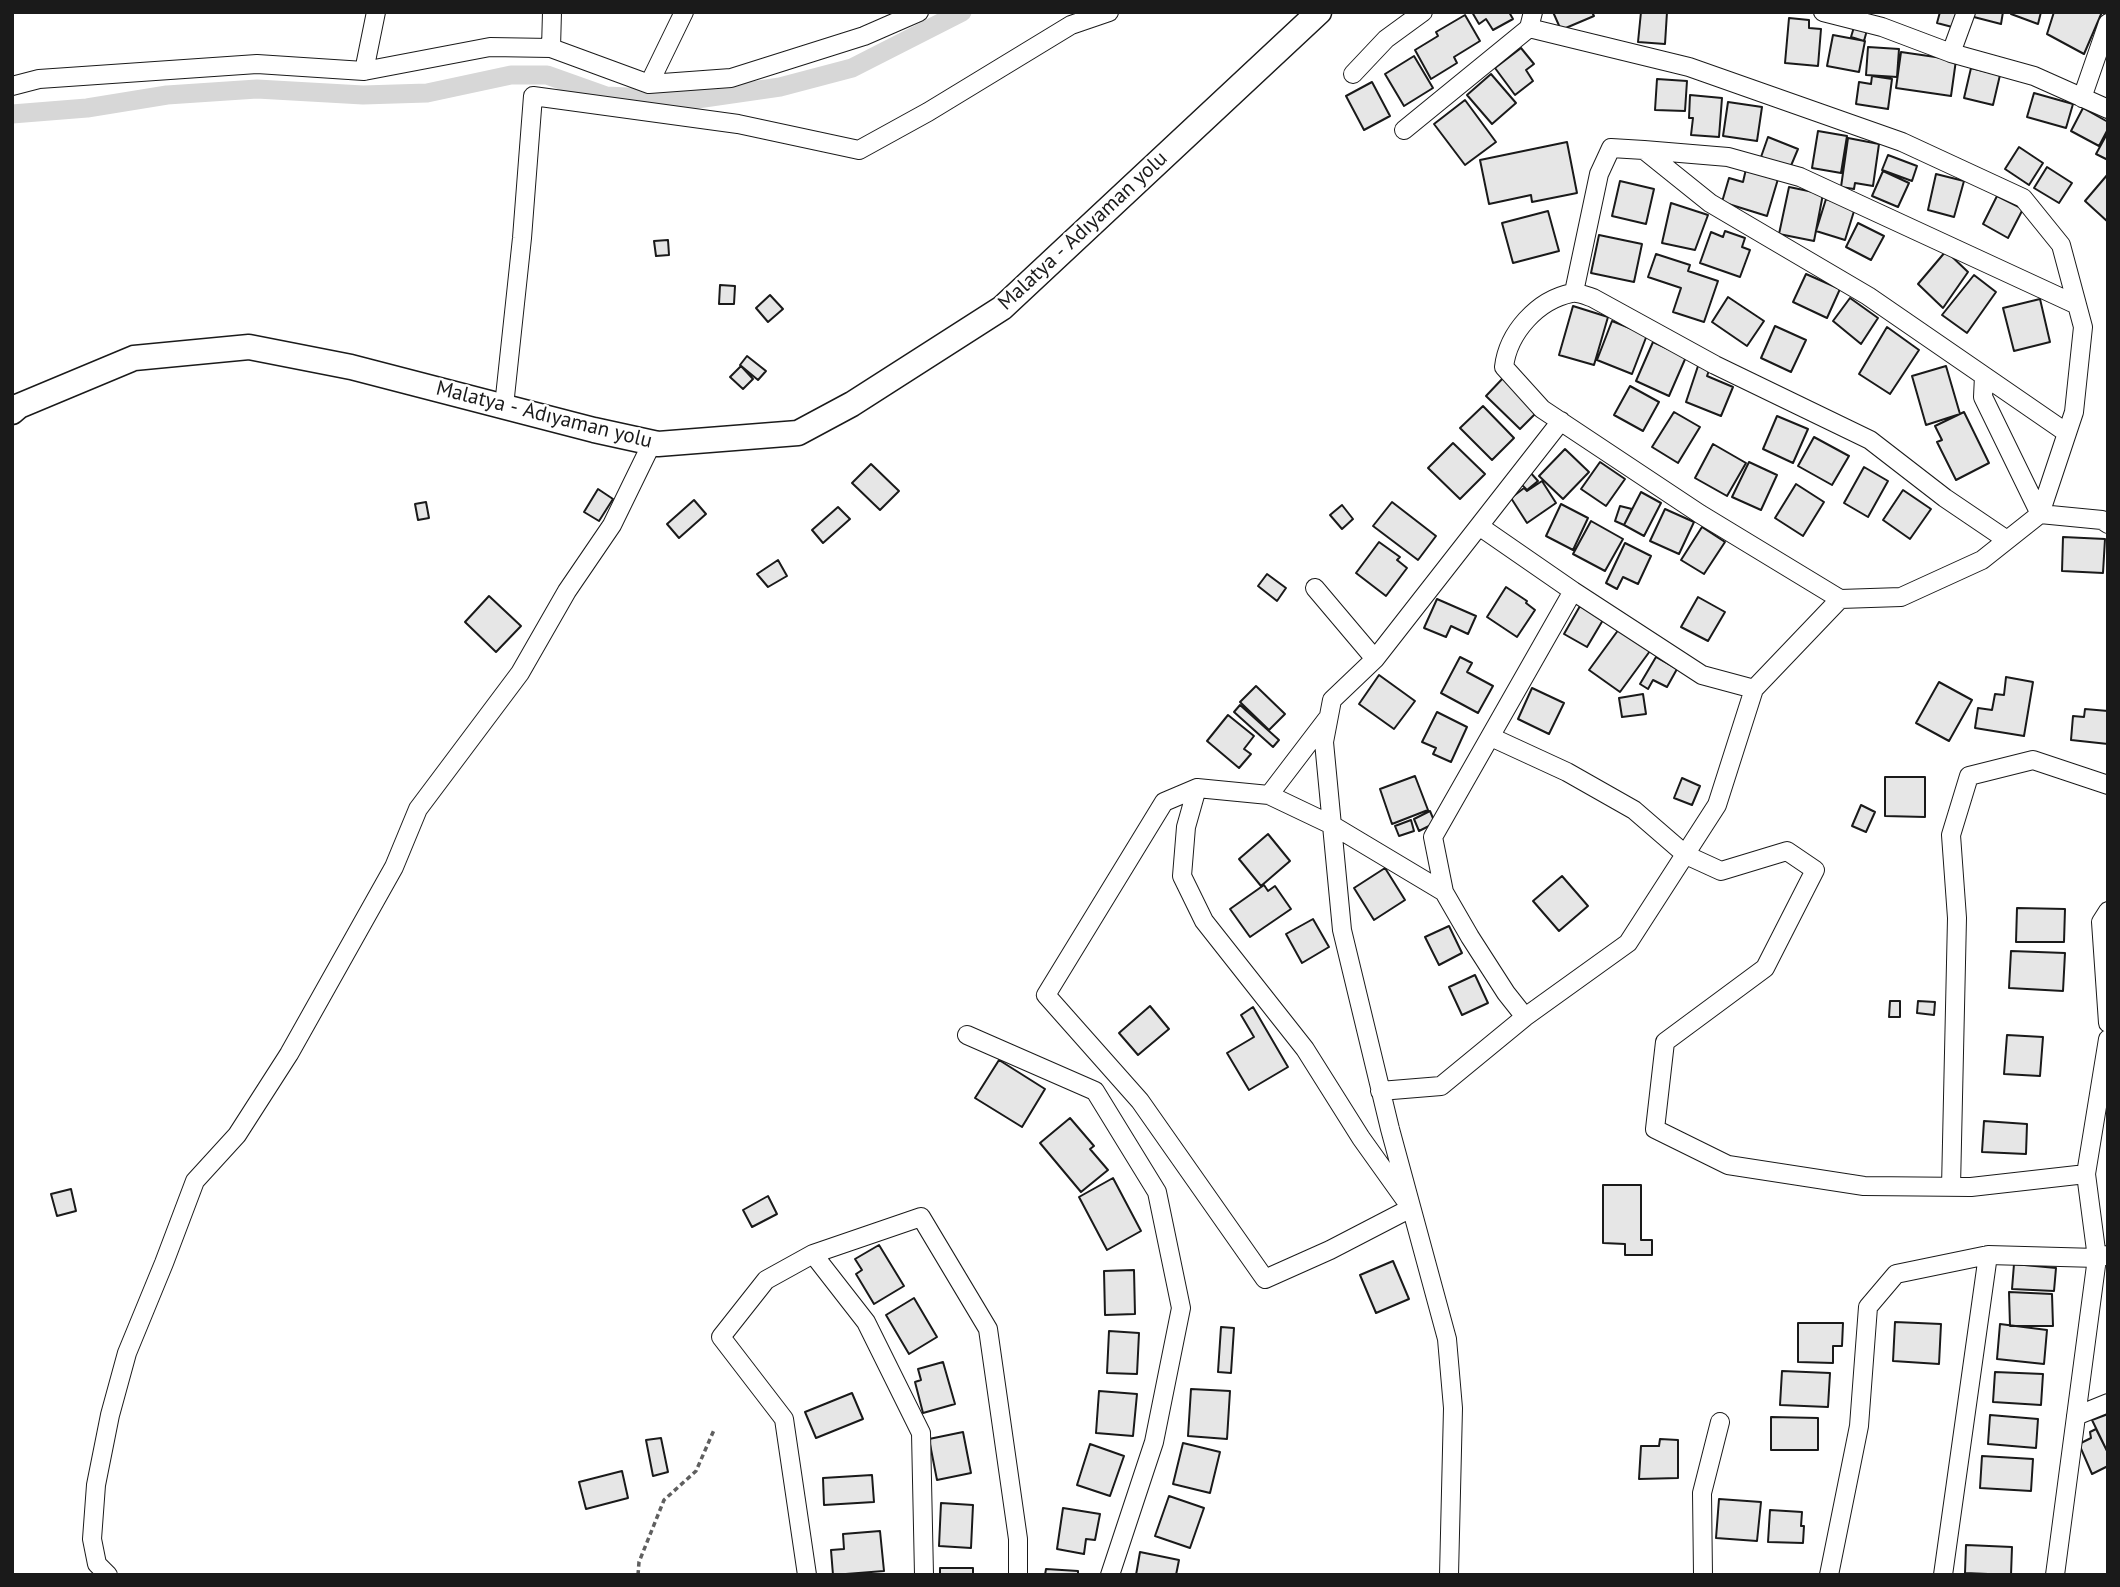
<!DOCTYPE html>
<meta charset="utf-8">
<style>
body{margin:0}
#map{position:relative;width:2120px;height:1587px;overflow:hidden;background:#fff;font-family:"PT Sans",sans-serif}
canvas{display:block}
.frame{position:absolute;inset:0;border:14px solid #1a1a1a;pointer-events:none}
</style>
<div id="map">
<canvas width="2120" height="1587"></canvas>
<div class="frame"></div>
</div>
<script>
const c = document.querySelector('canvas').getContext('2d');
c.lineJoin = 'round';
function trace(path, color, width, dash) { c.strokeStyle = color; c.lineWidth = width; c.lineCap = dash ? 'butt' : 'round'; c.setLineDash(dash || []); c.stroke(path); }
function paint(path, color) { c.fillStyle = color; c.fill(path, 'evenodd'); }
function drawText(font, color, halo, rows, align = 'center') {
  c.font = font + ' "PT Sans",sans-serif'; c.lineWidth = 5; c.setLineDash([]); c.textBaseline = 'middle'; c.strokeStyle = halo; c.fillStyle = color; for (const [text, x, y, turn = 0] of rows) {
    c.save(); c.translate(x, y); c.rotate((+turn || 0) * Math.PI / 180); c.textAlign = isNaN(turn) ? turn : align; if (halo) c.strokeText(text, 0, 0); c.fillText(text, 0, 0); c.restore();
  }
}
const canal = new Path2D(`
 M12,114L87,108L167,95L257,89L363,95L427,93L511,75H547L606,96L690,100L780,87L852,68L962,12`);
const building = new Path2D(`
 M1472,12H1509L1513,19L1493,30L1486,19L1479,24Z
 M1553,12H1592L1594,16L1561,30Z
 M1641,12H1667L1665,44L1638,42Z
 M1940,12H1961L1956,28L1937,23Z
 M1972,12H2003L2001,24L1970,16Z
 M2012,12H2041L2038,24L2011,14Z
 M2054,12H2102L2084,54L2047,34Z
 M1465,15L1480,41L1454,57L1457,63L1431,79L1415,50L1438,36L1436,32Z
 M1789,18L1809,20V28L1821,29L1818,66L1785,63Z
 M1854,27L1867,30L1864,41L1851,37Z
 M1833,35L1865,41L1859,72L1827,66Z
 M1868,47L1899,49L1897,77L1866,75Z
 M1521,48L1534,64L1526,70L1533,81L1515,95L1495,68Z
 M1901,52L1956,60L1951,96L1896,88Z
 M1414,56L1433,88L1404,106L1385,74Z
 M1971,68L2000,75L1993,105L1964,98Z
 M1491,74L1516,103L1492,124L1467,95Z
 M1872,76L1892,79L1888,109L1856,104L1859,82L1871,84Z
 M1657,79L1687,81L1685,111L1655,110Z
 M1372,82L1390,116L1364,130L1346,96Z
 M2034,93L2073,104L2066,128L2027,117Z
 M1690,95L1722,98L1719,137L1691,135L1693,118H1689Z
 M1465,100L1496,142L1465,165L1434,124Z
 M1728,102L1762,107L1757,141L1723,136Z
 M2083,108L2108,122V129L2099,146L2071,131Z
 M1818,131L1847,136L1841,173L1812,168Z
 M2108,132V160L2096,154Z
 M1768,137L1798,149L1790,168L1761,157Z
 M1848,138L1879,144L1873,186L1855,183L1854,189L1841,187Z
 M1567,142L1577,193L1532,202L1531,195L1489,204L1480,160Z
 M2019,147L2043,163L2029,185L2005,169Z
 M1888,155L1917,166L1912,181L1882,170Z
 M2047,167L2072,183L2059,203L2034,188Z
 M1746,169L1778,179L1767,216L1722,202L1729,178L1743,182Z
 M1883,171L1909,183L1898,207L1872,196Z
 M1936,174L1964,181L1954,217L1928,210Z
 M2108,174V222L2085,201Z
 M1620,181L1654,189L1646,224L1612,216Z
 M1789,187L1823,194L1814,241L1779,234Z
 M1997,196L2023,209L2008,238L1983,224Z
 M1826,199L1855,208L1845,240L1816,231Z
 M1671,203L1708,215L1695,250L1662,243Z
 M1548,211L1559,251L1513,263L1502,223Z
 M1858,223L1884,236L1871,260L1846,247Z
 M1725,231L1745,238L1742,247L1750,250L1740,277L1700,263L1711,232L1723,237Z
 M1599,235L1642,244L1634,282L1591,273Z
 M668,240L669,255L656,256L654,241Z
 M1946,251L1968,272L1943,308L1918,284Z
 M1656,254L1690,265L1688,271L1718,281L1704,322L1673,312L1681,288L1648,277Z
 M1806,274L1840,289L1827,318L1793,302Z
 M1974,275L1996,292L1967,333L1942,315Z
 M720,285L735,286L734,304H719Z
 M770,295L783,309L768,322L756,308Z
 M1728,297L1764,321L1747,346L1712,322Z
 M1850,298L1878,318L1861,344L1833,321Z
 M2040,299L2050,342L2014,351L2003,308Z
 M1573,306L1608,317L1594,365L1559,355Z
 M1612,321L1647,335L1632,374L1597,360Z
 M1775,326L1806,340L1791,372L1761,358Z
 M1887,327L1919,350L1890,394L1859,374Z
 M1653,342L1686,357L1669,396L1636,381Z
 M747,356L766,371L758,380L740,365Z
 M1700,360L1711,365L1707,376L1733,387L1721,416L1686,402Z
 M741,366L753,379L743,389L730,377Z
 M1946,366L1960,414L1926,425L1912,376Z
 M1504,377L1538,411L1520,429L1486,396Z
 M1630,386L1659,402L1643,431L1614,415Z
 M1483,406L1514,438L1492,460L1460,428Z
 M1674,412L1700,427L1678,463L1652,447Z
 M1964,412L1989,463L1956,480L1937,442L1942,440L1935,426Z
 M1777,416L1808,429L1793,463L1763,449Z
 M1814,437L1849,456L1832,485L1798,466Z
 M1453,443L1485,474L1460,499L1428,468Z
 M1713,444L1746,463L1727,496L1695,478Z
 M1565,449L1589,472L1563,499L1539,476Z
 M1600,462L1625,479L1606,506L1581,489Z
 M1749,462L1777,475L1761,510L1732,497Z
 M871,464L899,491L880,510L852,483Z
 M1864,467L1888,481L1868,517L1844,503Z
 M1529,471L1538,481L1527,490L1518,481Z
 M1542,481L1556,503L1527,523L1511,498L1524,488L1527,491Z
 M1796,484L1824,502L1803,536L1775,518Z
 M598,489L613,499L599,521L584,512Z
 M1903,490L1931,509L1910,539L1883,520Z
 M1641,492L1661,503L1644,536L1624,525Z
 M694,500L706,514L679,538L667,524Z
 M426,502L429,518L418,520L415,504Z
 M1392,502L1436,536L1418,560L1373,526Z
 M1561,504L1588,518L1573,550L1546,536Z
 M1342,505L1353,519L1342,529L1330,515Z
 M1620,506L1632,509L1624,525L1615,521Z
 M838,507L850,519L823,543L812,530Z
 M1665,509L1694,522L1679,554L1650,541Z
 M1591,521L1623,539L1605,571L1573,554Z
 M1702,527L1725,542L1704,574L1681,560Z
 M2063,537L2105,539L2103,573L2062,571Z
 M1379,542L1400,557L1397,560L1407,568L1386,596L1356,573Z
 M1625,543L1651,556L1638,584L1623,577L1617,589L1606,583Z
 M778,560L787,576L768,587L757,574Z
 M1267,574L1286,588L1277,601L1258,586Z
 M1506,587L1527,601L1526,603L1535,610L1517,637L1487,617Z
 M489,596L521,626L496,652L465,622Z
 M1698,597L1725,612L1708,641L1681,627Z
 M1437,599L1476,616L1468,634L1451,626L1446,637L1424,628Z
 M1580,606L1603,620L1587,647L1564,634Z
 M1619,629L1650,651L1620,692L1589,670Z
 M1460,657L1472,663L1467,672L1493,686L1478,713L1441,693Z
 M1656,657L1677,669L1667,687L1653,680L1648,689L1640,684Z
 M1379,675L1415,701L1394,729L1359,704Z
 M2006,677L2033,682L2024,736L1975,728L1978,708L1992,710L1995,694L2004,695Z
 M1939,682L1972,700L1949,741L1916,723Z
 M1256,686L1285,714L1269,730L1240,702Z
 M1532,688L1564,703L1549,734L1518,719Z
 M1643,694L1646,714L1622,717L1619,698Z
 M1240,705L1279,740L1273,747L1234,712Z
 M2085,709L2108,711V744L2071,740L2073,716L2084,717Z
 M1437,712L1467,727L1451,762L1433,754L1436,748L1422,742Z
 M1228,715L1254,736L1244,749L1251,754L1239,768L1207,741Z
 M1415,776L1428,810L1392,824L1380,789Z
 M1885,777H1925V817L1885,816Z
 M1682,778L1700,786L1692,805L1674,798Z
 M1861,805L1875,812L1866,832L1852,826Z
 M1430,811L1435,823L1419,831L1414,819Z
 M1411,820L1414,831L1399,836L1395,826Z
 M1268,834L1290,861L1261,886L1239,859Z
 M1385,868L1405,900L1374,920L1354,888Z
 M1562,876L1588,906L1559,931L1533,901Z
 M1264,885L1268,891L1275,886L1291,909L1250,937L1230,909Z
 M2017,908L2065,909L2064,942H2016Z
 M1313,919L1329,947L1302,963L1286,934Z
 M1449,926L1462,953L1439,965L1425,937Z
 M2011,951L2065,953L2063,991L2009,988Z
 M1475,975L1488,1003L1462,1015L1449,987Z
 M1890,1001H1900V1017H1889Z
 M1918,1001L1935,1002L1934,1015L1917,1013Z
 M1150,1006L1169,1029L1138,1055L1119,1033Z
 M1253,1007L1288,1067L1249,1090L1227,1053L1254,1037L1241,1015Z
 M2007,1035L2043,1037L2040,1076L2004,1074Z
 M999,1060L1045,1089L1022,1127L975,1098Z
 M1070,1118L1094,1146L1090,1149L1108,1170L1081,1192L1040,1143Z
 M1984,1121L2027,1124L2026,1154L1982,1152Z
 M1113,1178L1141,1231L1107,1250L1079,1197Z
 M1603,1185H1641V1240H1652V1255H1625V1244L1603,1243Z
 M71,1189L76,1211L57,1216L51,1194Z
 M768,1196L777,1214L752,1227L743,1210Z
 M879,1245L904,1286L874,1304L856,1274L862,1270L855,1259Z
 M1393,1261L1409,1299L1376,1313L1360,1275Z
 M2014,1264L2056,1268L2054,1291L2012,1289Z
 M1134,1270L1135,1314L1105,1315L1104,1271Z
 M2009,1292L2052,1294L2053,1326H2010Z
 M914,1298L937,1337L909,1354L886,1315Z
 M1895,1322L1941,1324L1939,1364L1893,1361Z
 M1798,1323H1843L1842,1346H1833V1363L1798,1362Z
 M2000,1324L2047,1330L2044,1364L1997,1359Z
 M1221,1327L1234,1328L1231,1373L1218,1372Z
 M1109,1331L1139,1333L1137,1374L1107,1373Z
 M943,1362L955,1404L923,1413L915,1382L921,1380L918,1369Z
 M1782,1371L1830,1373L1828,1407L1780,1405Z
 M1995,1372L2043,1374L2041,1405L1993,1402Z
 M1191,1389L1230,1391L1227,1439L1188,1436Z
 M1099,1391L1137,1394L1133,1436L1096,1433Z
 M852,1393L863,1419L816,1438L805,1412Z
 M2108,1414V1453L2092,1420Z
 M1990,1415L2038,1419L2036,1448L1988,1444Z
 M1771,1417L1818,1418V1450H1771Z
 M2096,1429L2108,1453V1466L2092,1474L2079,1444L2091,1438L2090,1432Z
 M963,1432L971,1473L937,1480L929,1439Z
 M661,1438L668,1472L653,1476L646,1440Z
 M1660,1439L1678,1440V1478L1639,1479L1641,1446H1659Z
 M1183,1443L1220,1452L1210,1493L1173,1484Z
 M1090,1444L1124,1456L1110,1496L1077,1485Z
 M1982,1456L2033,1459L2031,1491L1980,1488Z
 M622,1471L628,1498L586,1509L579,1482Z
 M872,1475L874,1502L824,1505L823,1478Z
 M1169,1496L1204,1508L1190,1548L1155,1536Z
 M1719,1499L1761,1502L1757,1541L1716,1538Z
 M941,1503L973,1505L971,1548L939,1546Z
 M1063,1508L1100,1514L1095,1540L1086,1539L1084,1554L1057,1549Z
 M1770,1510L1802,1512L1801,1526H1804L1803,1543L1768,1542Z
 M880,1531L884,1571L833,1575L831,1550L844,1549L843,1534Z
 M1966,1545L2012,1547L2011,1575L1965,1573Z
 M1140,1552L1179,1560L1176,1575H1136Z
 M940,1568H973V1575H940Z
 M1046,1569L1078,1571V1575H1045Z`);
const path = new Path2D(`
 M638,1575L639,1562L664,1500L696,1471L714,1430`);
const minor = new Path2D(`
 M1823,12L1882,27L1951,53L2034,76L2108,109
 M1529,28L1689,67L1902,142L2023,198L2061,245L2083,327L2074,412L2040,514
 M551,48L552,12
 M1951,53L1966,12
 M364,71L376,12
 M1353,74L1386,39L1423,12
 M649,84L684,12
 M12,86L39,79L257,64L364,71L490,47L551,48L649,84L731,78L864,36L919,12
 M2082,98L2108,23
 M1404,130L1529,28L1533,12
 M1574,292L1599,174L1611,148L1644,150
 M1984,376L1983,397L2040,514
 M504,406L522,238L533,96L738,124L859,150L928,112L1071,25L1109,12
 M2067,433L1868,296L1710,203L1644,150L1728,157L1800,177L2077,305
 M2007,540L1945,498L1870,440L1715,365L1593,298C1587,296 1578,292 1572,293C1537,300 1508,333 1504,367L1542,409L1700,514L1840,599L1901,597L1982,560L2040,514L2102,520L2108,524
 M1315,588L1375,659L1561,421
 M1375,659L1332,700L1324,742L1342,930L1390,1129L1447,1339L1453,1408L1449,1575
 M1754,689L1840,599
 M1491,737L1567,772L1634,810L1686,855L1721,871L1787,851L1815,870L1765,968L1665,1042L1655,1129L1728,1165L1864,1186L1971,1187L2086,1174
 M1197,788L1186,827L1182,876L1204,921L1305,1049L1361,1138L1411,1208L1330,1250L1265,1279L1140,1101L1046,995L1164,802L1197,788L1269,795L1332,825L1444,892
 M1269,795L1327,719
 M2108,911L2101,922L2108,1023
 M1525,1017L1506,993L1470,937L1444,892L1433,837L1573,591
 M967,1035L1095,1091L1157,1192L1181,1308L1154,1442L1110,1575
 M1380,1091L1441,1086L1525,1017L1628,943L1717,805L1754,689L1702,675L1573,591L1479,526
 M1951,1187L1957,918L1951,835L1969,776L2033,760L2108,785
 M813,1254L921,1217L988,1329L1018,1539V1575
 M2076,1416L2108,1403
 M108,1575L97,1564L92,1539L96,1485L110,1415L127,1353L164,1263L195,1181L237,1135L289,1054L394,867L418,809L520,673L567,591L612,525L652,443
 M807,1575L784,1419L721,1337L766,1280L813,1254L866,1322L921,1433L924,1575
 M1703,1575L1702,1493L1720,1422
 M1829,1575L1859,1426L1868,1307L1896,1274L1988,1255
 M1943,1575L1988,1255L2097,1258L2086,1174L2108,1039
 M2055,1575L2097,1258L2108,1255`);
const secondary = new Path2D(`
 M12,412L19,406L134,358L249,347L351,367L594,430L658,444L798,433L852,404L1002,308L1319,12`);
const streetNames = [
 ["Malatya - Adıyaman yolu",1083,231,-43],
 ["Malatya - Adıyaman yolu",544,415,14]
];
trace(canal, '#d7d7d7', 19);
paint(building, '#e6e6e6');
trace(building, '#1a1a1a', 2);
trace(minor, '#1a1a1a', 20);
trace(secondary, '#1a1a1a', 27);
trace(path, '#5f5f5f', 3.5, [5, 3.5]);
trace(minor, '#fff', 18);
trace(secondary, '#fff', 24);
drawText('21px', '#1a1a1a', '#fff', streetNames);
</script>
